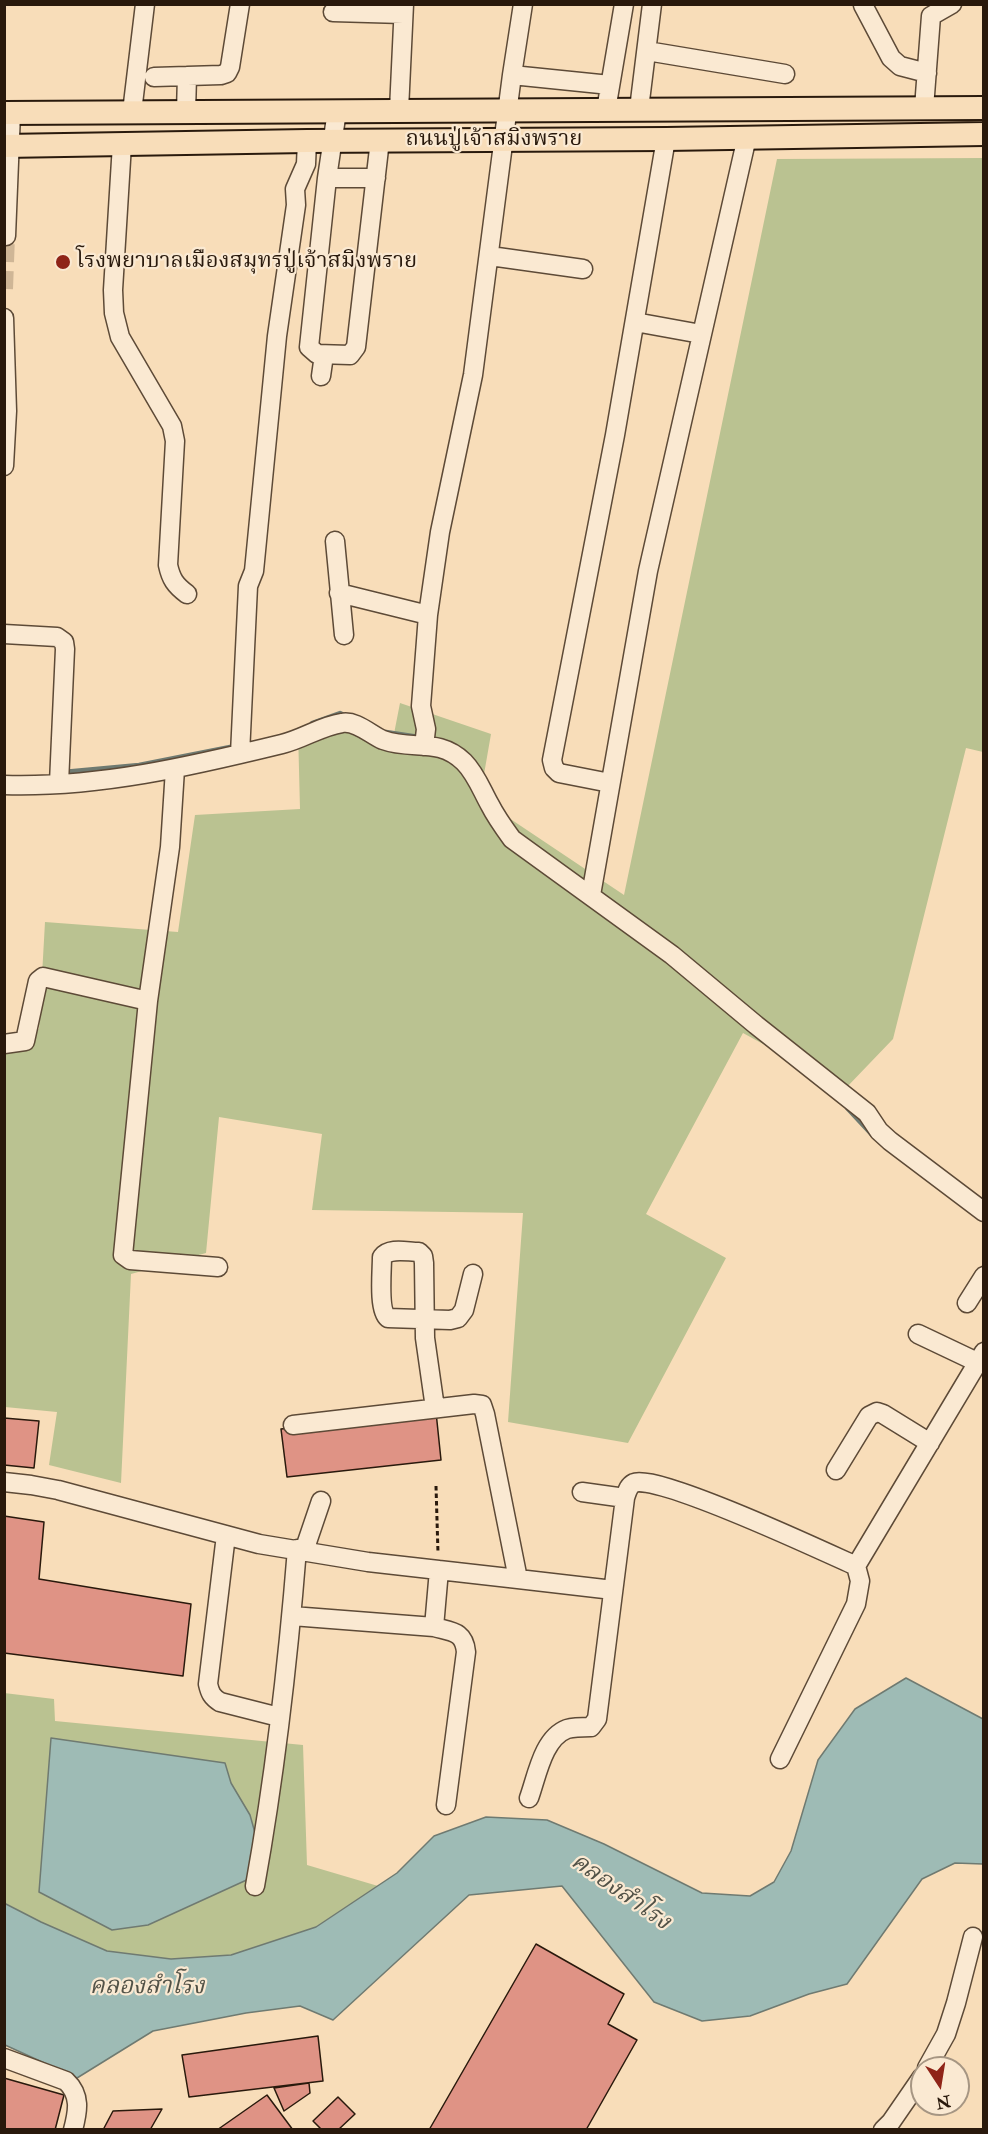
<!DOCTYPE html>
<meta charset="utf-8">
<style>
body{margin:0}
#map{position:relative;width:988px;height:2134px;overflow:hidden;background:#f8ddb9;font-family:"IM FELL Double Pica",serif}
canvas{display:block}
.frame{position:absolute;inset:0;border:6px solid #29190c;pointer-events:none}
.north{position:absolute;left:910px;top:2056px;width:60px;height:60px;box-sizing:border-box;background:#fae9d2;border:2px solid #a69683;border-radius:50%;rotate:168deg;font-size:16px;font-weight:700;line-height:24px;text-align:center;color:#29190c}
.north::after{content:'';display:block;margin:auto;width:21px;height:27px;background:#8f2418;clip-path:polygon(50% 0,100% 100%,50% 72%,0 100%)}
</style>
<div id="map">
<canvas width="988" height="2134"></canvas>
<div class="frame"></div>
<div class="north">N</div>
</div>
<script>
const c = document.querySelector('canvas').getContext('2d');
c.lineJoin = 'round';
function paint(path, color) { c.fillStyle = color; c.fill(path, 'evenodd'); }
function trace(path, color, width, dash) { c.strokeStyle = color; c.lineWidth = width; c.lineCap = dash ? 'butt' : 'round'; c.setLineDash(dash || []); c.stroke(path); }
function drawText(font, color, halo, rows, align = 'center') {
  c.font = font + ' "IM FELL Double Pica","Noto Serif Thai",serif'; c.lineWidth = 4.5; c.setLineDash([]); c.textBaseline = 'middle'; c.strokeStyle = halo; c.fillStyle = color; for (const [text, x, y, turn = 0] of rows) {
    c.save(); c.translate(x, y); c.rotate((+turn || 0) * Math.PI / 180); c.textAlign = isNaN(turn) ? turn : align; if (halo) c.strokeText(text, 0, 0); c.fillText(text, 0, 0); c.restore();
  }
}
const green = new Path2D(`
 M983,158V752L966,748L893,1039L845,1089L743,1033L646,1214L726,1258L628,1443L508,1422L523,1213L312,1210L322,1134L219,1117L206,1253L131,1274L121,1483L49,1465L57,1412L5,1407L4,1039L39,1029L45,922L178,932L195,815L300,809L298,730L343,731L392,744L400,703L491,734L483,780L503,814L624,895L777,159Z
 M4,1693L54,1699L55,1721L303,1745L307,1865L378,1886L316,1927L231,1955L171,1959L106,1951L41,1922L5,1903Z`);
const water = new Path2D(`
 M906,1678L983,1719V1864L955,1863L922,1879L847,1984L809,1994L750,2016L702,2021L654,2002L562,1886L469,1895L333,2020L300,2006L246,2013L153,2031L77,2078L5,2045L4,1903L41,1922L107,1951L171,1959L231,1955L316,1927L397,1873L434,1836L486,1817L547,1820L604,1844L702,1893L750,1896L774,1882L791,1851L818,1760L855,1709Z
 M51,1738L225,1763L231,1783L250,1815L257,1840L251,1878L148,1925L112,1930L39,1892Z`);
const stream = new Path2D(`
 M312,723L340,713L346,716
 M386,732L419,737
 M63,772L139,765L230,747
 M847,1108L874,1137`);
const building = new Path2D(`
 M436,1412L441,1460L287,1477L281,1429Z
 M4,1418L39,1421L34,1468L4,1465Z
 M4,1516L44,1522L39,1579L191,1604L183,1676L4,1653Z
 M536,1944L624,1994L608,2024L637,2040L586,2130H429Z
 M318,2036L323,2081L189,2097L182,2055Z
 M4,2078L64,2095L55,2130H4Z
 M309,2083L310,2093L284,2111L274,2088Z
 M267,2095L293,2130H217Z
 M338,2097L355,2114L338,2130H322L313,2121Z
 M162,2109L150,2130H103L113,2111Z`);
const minorTunnel = new Path2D(`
 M4,289L6,236`);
const path = new Path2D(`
 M436,1486L438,1553`);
const minor = new Path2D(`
 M863,5L891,58L900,66L927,73
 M333,12L403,14
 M647,51L785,74
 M512,75L610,85
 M154,77L221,75L227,73L230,67L240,4
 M924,108L931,16L952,4
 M639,109L652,4
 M399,110L404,4
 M606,110L624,4
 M337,111L327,178L309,347L317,354L350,355L356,347L380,140
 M132,112L145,4
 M186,112L187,76
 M122,144L113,290L114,313L120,337L172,426L175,441L168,565C171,579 175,585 187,594
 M327,178H376
 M6,236L11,113
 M490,256L583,269
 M4,318L7,411L4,466
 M635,322L701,334
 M321,376L324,355
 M335,541L344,635
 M339,593L428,615L440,532L473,375L512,75L523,4
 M4,634L57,637L64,642L65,649L59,783
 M424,746L426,729L421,706L428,615
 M240,754L248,586L254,571L255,561L277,336L296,205L295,189L306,164L307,141
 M610,783L559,773L554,768L552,760L615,435L666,139
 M4,785C98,788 192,766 282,744C303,739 321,726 342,723C356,720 371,735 383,740C413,751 438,737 464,762C476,774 482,791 490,805C496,817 504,828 512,839L672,955L756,1025L867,1113L879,1131L890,1141L984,1212
 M591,895L648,571L747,137
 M148,1001L123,1255L130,1260L218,1267
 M4,1044L25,1041L38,981L43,977L148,1001L170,847L175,769
 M967,1303L984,1276
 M918,1334L977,1362
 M435,1408L425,1338L424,1263L423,1256L419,1252C407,1252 390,1247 382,1257C382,1271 378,1310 388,1318L450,1320L458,1318L464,1310L473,1274
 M293,1425L474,1404L482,1405L485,1414L518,1579L613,1590
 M836,1470L869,1416L877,1412L883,1414L930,1443
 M4,1482L31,1485L58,1490L259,1544L368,1562L518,1579
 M582,1492L625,1498
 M226,1535L208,1684C210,1693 212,1697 220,1702L279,1717
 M304,1551L321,1501
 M439,1570L434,1627C452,1632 464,1631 466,1652L446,1805
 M292,1616L434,1627
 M780,1759L856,1604L860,1581L856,1566
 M529,1798C537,1776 543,1738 567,1729C574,1727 583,1727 591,1727L597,1719L625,1498C627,1492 628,1486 634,1483C656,1473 825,1552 856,1566L984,1352
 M255,1886C275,1775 288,1662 297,1549
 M4,2058L66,2081C81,2095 78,2111 73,2130
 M927,2068L946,2034L956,2003L973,1937
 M883,2130L891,2122L922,2077`);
const major = new Path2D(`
 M4,113L984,108
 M4,146L307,141L666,139L984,134`);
const markers = [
 [63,262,8,"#8f2418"]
];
const streetNames = [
 ["ถนนปู่เจ้าสมิงพราย",494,140]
];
const poiNames = [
 ["โรงพยาบาลเมืองสมุทรปู่เจ้าสมิงพราย",76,262]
];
const waterNames = [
 ["คลองสำโรง",620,1893,35],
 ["คลองสำโรง",147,1988]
];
paint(green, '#bac291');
paint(water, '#9ebbb5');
trace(water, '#6f7a71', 1.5);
trace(stream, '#6f7a71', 4.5);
paint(building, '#df9385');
trace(building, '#29190c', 1.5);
trace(minorTunnel, '#cfb696', 18, [18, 9]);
trace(minor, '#5d4a37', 21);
trace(major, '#29190c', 26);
trace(path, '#29190c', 3, [4.5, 3]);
trace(minor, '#fae9d2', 18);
trace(major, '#f8ddb9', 22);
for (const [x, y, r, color] of markers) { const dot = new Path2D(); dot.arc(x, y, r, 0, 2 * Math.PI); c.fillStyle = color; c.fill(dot); trace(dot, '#fae9d2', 2); }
drawText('22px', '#29190c', '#fae9d2', streetNames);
drawText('22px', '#29190c', '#fae9d2', poiNames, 'left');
drawText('italic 24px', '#525247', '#fae9d2', waterNames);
</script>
